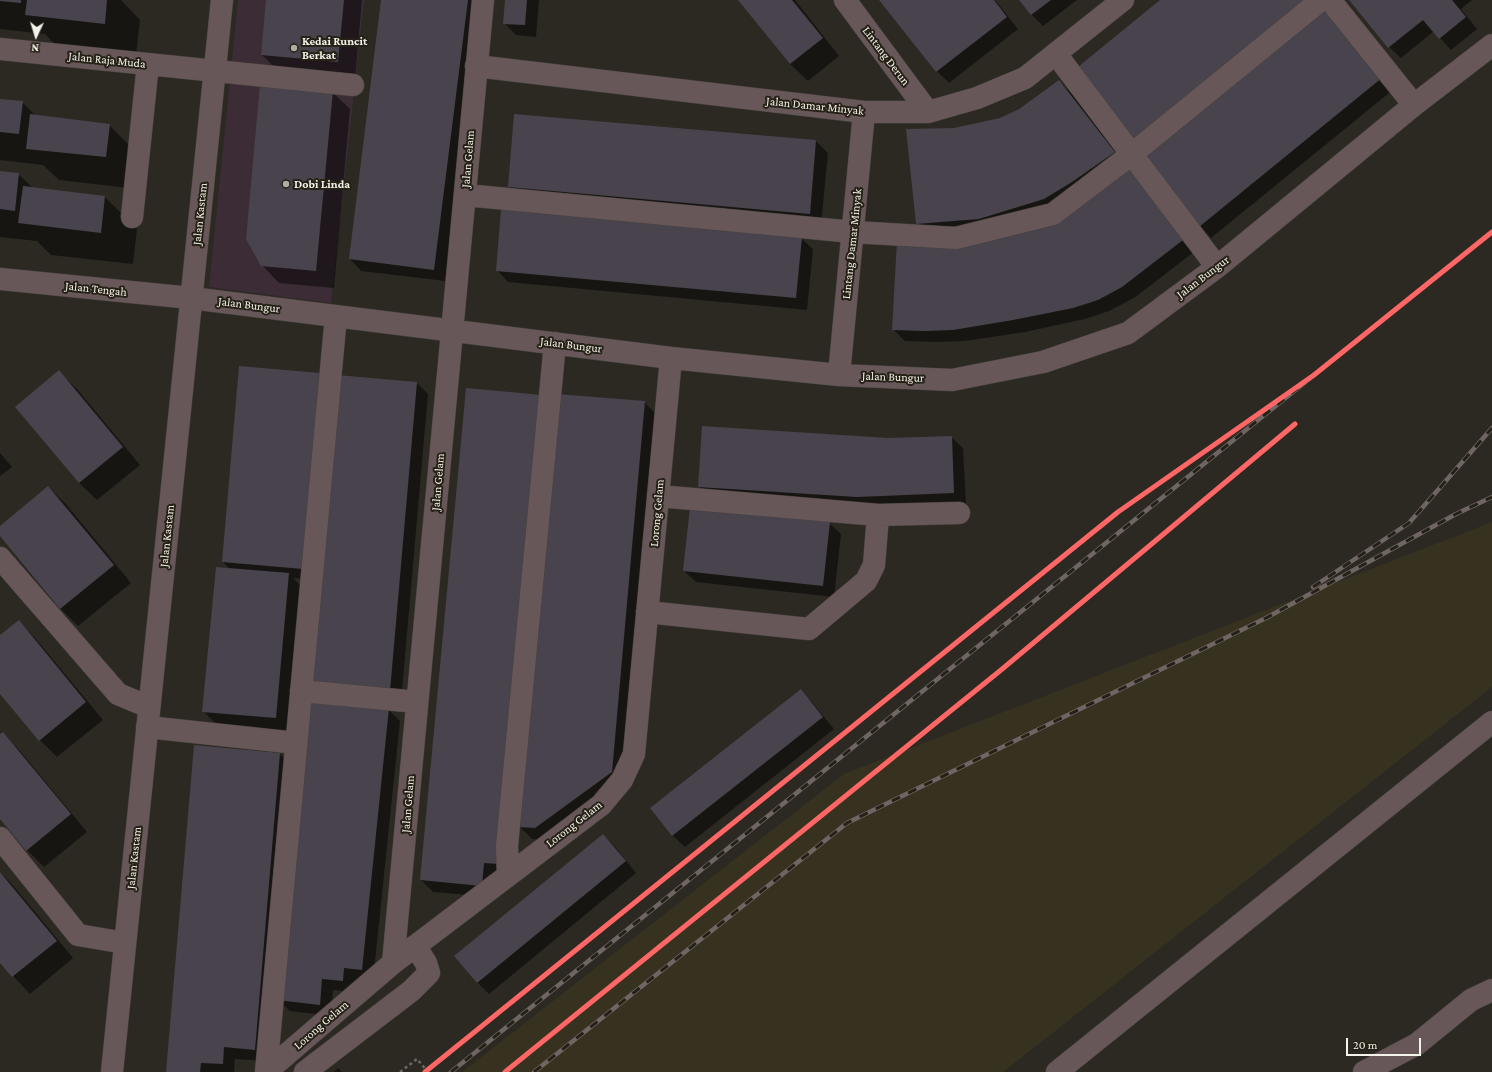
<!DOCTYPE html>
<style>
body{margin:0}
#map{position:relative;width:1492px;height:1072px;overflow:hidden;background:#2c2922;font-family:"Crimson Pro",serif}
canvas{display:block}
.north{position:absolute;left:16px;top:16px;width:40px;height:40px;-webkit-text-stroke:3px #252116;paint-order:stroke;rotate:184deg;font-size:11px;font-weight:700;line-height:16px;text-align:center;color:#f5f2ea}
.north::after{content:'';display:block;margin:auto;width:14px;height:18px;background:#f5f2ea;clip-path:polygon(50% 0,100% 100%,50% 72%,0 100%)}
.scale{position:absolute;left:1346px;top:1038px;width:75px;height:18px;box-sizing:border-box;border:2px solid #f5f2ea;border-top:0;padding-left:5px;font-size:12px;line-height:14px;white-space:nowrap;color:#f5f2ea;-webkit-text-stroke:3px #252116;paint-order:stroke}
</style>
<div id="map">
<canvas width="1492" height="1072"></canvas>
<div class="north">N</div>
<div class="scale">20 m</div>
</div>
<script>
const c = document.querySelector('canvas').getContext('2d');
c.lineJoin = 'round';
function paint(path, color) { c.fillStyle = color; c.fill(path, 'evenodd'); }
function trace(path, color, width, dash) { c.strokeStyle = color; c.lineWidth = width; c.lineCap = dash ? 'butt' : 'round'; c.setLineDash(dash || []); c.stroke(path); }
function drawText(font, color, halo, rows, align = 'center') {
  c.font = font + ' "Crimson Pro",serif'; c.lineWidth = 4; c.setLineDash([]); c.textBaseline = 'middle'; c.strokeStyle = halo; c.fillStyle = color; for (const [text, x, y, turn = 0] of rows) {
    c.save(); c.translate(x, y); c.rotate((+turn || 0) * Math.PI / 180); c.textAlign = isNaN(turn) ? turn : align; if (halo) c.strokeText(text, 0, 0); c.fillText(text, 0, 0); c.restore();
  }
}
const commercial = new Path2D(`
 M238,0H364L331,303L209,287Z`);
const built = new Path2D(`
 M1492,522V687L1003,1072H462L844,774Z`);
const shadow = new Path2D(`
 M0,0H121L140,20L136,55L58,47L45,34L0,29Z
 M267,0H362L355,79L279,72L262,55Z
 M382,0H480L445,281L361,271L350,259Z
 M506,0H539L536,37L516,35L504,23Z
 M740,0H795L839,56L808,81L790,64Z
 M881,0H995L1018,29L949,83L937,71Z
 M1020,0H1077L1043,26L1032,15Z
 M1350,0H1472L1461,9L1477,29L1451,50L1434,31L1401,58L1389,47Z
 M1326,10L1394,89L1211,238L1200,226Z
 M1059,81L1071,93L1126,164L1055,210L928,235L917,223L1000,119L1019,109Z
 M332,92L350,109L334,288L279,283L262,265Z
 M0,100L22,102L36,116L109,125L141,157L137,189L59,180L43,165L0,160Z
 M515,115L816,141L828,153L821,225L520,198L509,186Z
 M1129,169L1194,252L1134,298L1109,311L1085,319L1025,332L965,341L937,342L905,341L893,329Z
 M0,172L18,174L33,188L105,197L137,229L133,264L51,255L37,241L0,237Z
 M801,238L813,249L807,310L508,282L497,270Z
 M59,372L77,389L140,465L97,500L79,483L17,407Z
 M320,373L314,580L293,578L312,597L298,741L226,734L203,711L230,569L223,562Z
 M417,383L428,394L401,702L322,695Z
 M467,389L510,875L493,897L433,892L421,880Z
 M644,402L656,414L623,784L547,840L532,839L520,827Z
 M951,437L963,448L966,504L869,508L711,498L699,486L888,439Z
 M0,453L12,467L0,476Z
 M48,487L66,504L131,583L78,626L61,609L0,535V527Z
 M829,523L841,534L834,597L696,582L684,571Z
 M19,621L36,639L103,720L57,757L40,740L0,692V637Z
 M801,690L812,702L834,729L685,847L673,836L651,808Z
 M388,709L400,721L373,981L356,979L354,992L333,990L331,1016L290,1011L278,1000Z
 M3,733L20,751L87,832L44,867L27,850L0,818V736Z
 M280,754L291,766L266,1061L235,1059L234,1072H167Z
 M603,835L615,847L636,873L489,994L477,982Z
 M0,872L11,883L73,958L30,994L0,962Z
 M338,1068L342,1072H334Z`);
const building = new Path2D(`
 M0,0H21V3L0,1Z
 M27,0H107L105,24L25,15Z
 M266,0H344L338,62L261,55Z
 M381,0H468L434,270L349,259Z
 M505,0H527L525,25L503,24Z
 M738,0H792L823,38L790,64Z
 M879,0H994L1007,17L936,72Z
 M1019,0H1051L1031,15Z
 M1160,0H1307L1132,142L1073,71Z
 M1349,0H1452L1466,17L1439,39L1423,20L1388,48Z
 M1326,8L1383,77L1199,227L1142,158Z
 M1059,80L1115,152L1072,182L1044,199L979,219L916,224L906,129L954,128L1000,118L1019,109Z
 M260,84L333,91L316,271L261,266L246,239Z
 M0,99L23,101L19,134L0,132Z
 M30,114L110,124L106,157L26,149Z
 M514,114L816,140L810,214L508,187Z
 M1129,167L1183,240L1122,287L1098,300L1073,308L1013,320L953,330L925,331L892,330L897,241L971,243Z
 M0,171L19,173L15,211L0,209Z
 M23,186L105,196L101,233L18,223Z
 M501,209L802,237L796,298L496,271Z
 M239,366L320,373L303,569L222,562Z
 M59,370L123,447L79,483L15,407Z
 M337,375L417,382L390,691L310,683Z
 M466,388L542,395L499,864L484,863L482,886L420,880Z
 M557,394L645,401L612,772L535,828L519,827Z
 M702,426L888,438L952,436L954,493L857,497L698,487Z
 M48,486L114,565L60,609L0,536V526Z
 M690,507L830,522L823,586L683,571Z
 M216,567L289,573L276,718L202,712Z
 M19,620L86,702L39,741L0,694V635Z
 M801,689L823,717L672,836L650,808Z
 M309,700L389,708L362,970L344,968L343,981L322,979L320,1005L277,1000Z
 M3,732L71,814L26,851L0,819V734Z
 M194,745L280,753L255,1050L224,1047L223,1064L201,1063L200,1072H166Z
 M603,834L626,861L477,983L454,956Z
 M0,872L57,941L12,977L0,963Z`);
const path = new Path2D(`
 M400,1072L417,1059L428,1072`);
const minor = new Path2D(`
 M845,0L928,112
 M1330,0L1414,105
 M0,49L353,85
 M1056,54L1217,267
 M476,66L864,112H928L977,98L1025,78L1123,0
 M465,195L853,232L956,238L1053,214L1132,154L1321,0
 M132,217L148,64
 M0,279L191,298L671,358L839,375L952,380L1043,362L1128,333L1217,267L1414,105L1492,45
 M839,375L864,112
 M658,496L878,515L959,513
 M0,558L118,694L149,707
 M647,612L809,629L866,581L874,565L878,515
 M301,691L417,702
 M147,727L296,743
 M0,838L78,935L125,943
 M508,875L507,846L555,343
 M393,963L483,0
 M112,1072L222,0
 M266,1072L393,963L601,805L622,780L634,754L671,358
 M266,1072L336,316
 M305,1072L411,991L429,973L426,963L415,946
 M1057,1072L1492,722
 M1364,1072L1417,1044L1471,1000L1492,990`);
const rail = new Path2D(`
 M1313,587L1409,523L1492,428
 M451,1072L1314,375
 M534,1072L847,823L1266,618L1456,514L1492,497`);
const rail1 = new Path2D(`
 M425,1072L1118,512L1314,375L1492,232
 M505,1072L1001,670L1295,424`);
const markers = [
 [294,48,4,"#afaca4"],
 [286,184,4,"#afaca4"]
];
const poiNames = [
 ["Kedai Runcit",302,41],
 ["Berkat",302,55],
 ["Dobi Linda",294,184]
];
const streetNames = [
 ["Lintang Derun",886,56,53],
 ["Jalan Raja Muda",107,60,6],
 ["Jalan Damar Minyak",815,106,6],
 ["Jalan Gelam",468,159,-85],
 ["Jalan Kastam",200,214,-84],
 ["Lintang Damar Minyak",852,244,-84],
 ["Jalan Bungur",1203,277,-37],
 ["Jalan Tengah",96,289,6],
 ["Jalan Bungur",249,305,7],
 ["Jalan Bungur",571,345,7],
 ["Jalan Bungur",893,377,2],
 ["Jalan Gelam",438,482,-85],
 ["Lorong Gelam",657,513,-85],
 ["Jalan Kastam",167,536,-84],
 ["Jalan Gelam",408,804,-85],
 ["Lorong Gelam",574,824,-38],
 ["Jalan Kastam",134,858,-84],
 ["Lorong Gelam",321,1025,-41]
];
paint(commercial, '#3b2c35');
paint(built, '#373120');
paint(shadow, '#0007');
paint(building, '#48434d');
trace(minor, '#47443f', 23);
trace(path, '#716566', 2.5, [3, 3]);
trace(minor, '#685759', 22);
trace(rail, '#6f6664', 4.5);
trace(rail, '#252116', 3, [9]);
trace(rail1, '#f66', 5);
for (const [x, y, r, color] of markers) { const dot = new Path2D(); dot.arc(x, y, r, 0, 2 * Math.PI); c.fillStyle = color; c.fill(dot); trace(dot, '#252116', 1.5); }
drawText('bold 12px', '#f5f2ea', '#252116', poiNames, 'left');
drawText('12px', '#f5f2ea', '#252116', streetNames);
</script>
